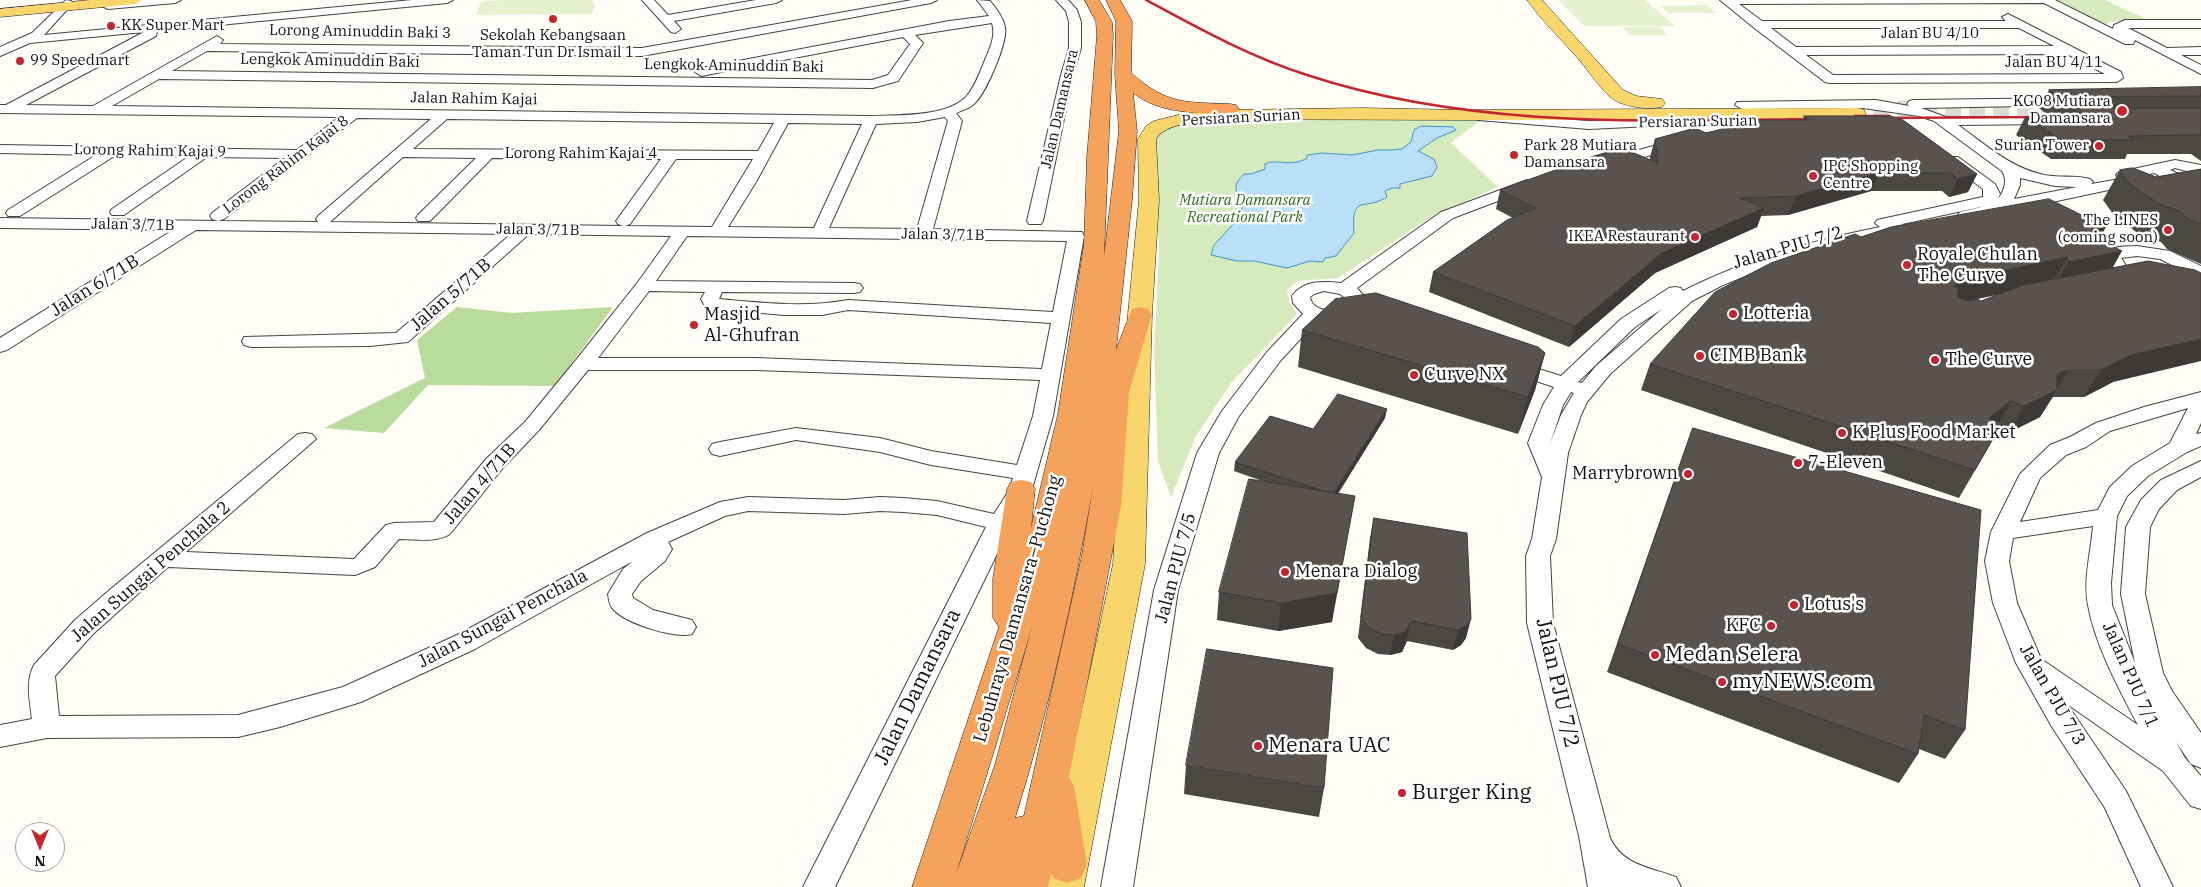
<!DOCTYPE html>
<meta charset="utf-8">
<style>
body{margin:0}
#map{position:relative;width:2201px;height:887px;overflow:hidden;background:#fffdf5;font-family:"IBM Plex Serif",serif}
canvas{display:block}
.north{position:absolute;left:15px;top:822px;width:50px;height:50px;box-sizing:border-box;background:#fff;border:1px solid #a0a0a0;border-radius:50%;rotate:180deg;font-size:14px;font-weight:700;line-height:20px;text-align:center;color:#111}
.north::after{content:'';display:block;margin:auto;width:18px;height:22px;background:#c4262e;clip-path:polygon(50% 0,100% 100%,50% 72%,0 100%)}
</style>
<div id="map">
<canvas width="2201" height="887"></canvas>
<div class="north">N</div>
</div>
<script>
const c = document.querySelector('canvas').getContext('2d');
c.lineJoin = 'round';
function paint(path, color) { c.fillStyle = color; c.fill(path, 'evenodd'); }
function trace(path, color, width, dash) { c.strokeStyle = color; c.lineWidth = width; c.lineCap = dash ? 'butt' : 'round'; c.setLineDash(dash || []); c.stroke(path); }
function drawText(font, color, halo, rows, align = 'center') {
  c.font = font + ' "IBM Plex Serif",serif'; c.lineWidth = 5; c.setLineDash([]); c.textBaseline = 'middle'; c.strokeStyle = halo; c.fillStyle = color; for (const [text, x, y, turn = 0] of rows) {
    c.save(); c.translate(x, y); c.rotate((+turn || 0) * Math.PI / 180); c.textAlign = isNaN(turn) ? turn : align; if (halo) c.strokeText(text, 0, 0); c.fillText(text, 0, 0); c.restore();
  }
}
const green = new Path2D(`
 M2057,0H2105L2148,20L2108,22L2106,25Z
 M1332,120H1481L1451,143L1498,187L1437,213L1338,278L1298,281L1287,290L1290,303L1297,314L1231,383L1196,436L1171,497L1158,461L1154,348L1159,254L1155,143L1158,136L1165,129L1177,125L1230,122Z`);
const forest = new Path2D(`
 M457,307L511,313L613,307L555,386L428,385L384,433L324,428L425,378L417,340Z`);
const pitch = new Path2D(`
 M499,0H592L595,6L592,14L476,15L481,2Z
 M1558,0H1645L1675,26H1584Z
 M1707,5L1717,13H1669L1660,6Z
 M1622,27H1660L1668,35H1629Z`);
const water = new Path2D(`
 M1422,126L1453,127L1456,130L1437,138L1418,151L1434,159L1437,167L1432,176L1400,184V188H1392L1385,191L1387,197C1364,212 1351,192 1354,233L1336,256L1325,258L1323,262L1310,261L1287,268L1254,261H1237L1211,255L1214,245L1235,222L1228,218L1231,212L1241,211L1243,204C1234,192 1233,184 1244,174H1251L1265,169V164C1275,158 1291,168 1307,158V155L1322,153L1352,155L1378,150H1391L1402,149L1411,142L1414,130Z`);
const majorTunnel = new Path2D(`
 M1825,109L2077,108`);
const minor = new Path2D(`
 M66,0L71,1L73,3L44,35L412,0H453L447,3L157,31L156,36L26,105L93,106L217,36L223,40L220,44L642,48L912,0H937L931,3L642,56L207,51L172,71L872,80L888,75L910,44L903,37L701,76L695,72L701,68L949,21L989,16L977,0L990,1C996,8 1003,17 1005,27C1008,42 987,90 976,102C971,108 963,110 956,113L962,121L933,229L1082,232L1084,236L1053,416L1032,489L1012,523L835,887H803L986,527L937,515L903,512L880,511L844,514L748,511L725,516L668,542L672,549L665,561L641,581L632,594L633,598L653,610L692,620L696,627L692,634C674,639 625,623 613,609C609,605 609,599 608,594L623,569L633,561L475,649L361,702L280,727L238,737L47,738L0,747V725L32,719C30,700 25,682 34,665L75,620L112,588L298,434L305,433L312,434L316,439L186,552L354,559L386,525L394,523L434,522L486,459L525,422L576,360L638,282L671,236L529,234L408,342L370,346L251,347L244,345L242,341L244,337L396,333L511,234L196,230L7,350L0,352V338L173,230L0,228V218L218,221L212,219L210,216L212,213L285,158L207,157L124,215H112L110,212L112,209L188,157L116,155L20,216H8L6,213L8,210L96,155L0,153V145L297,150L339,117L0,113V105H6L144,32L30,43L0,56V47L32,33ZM992,23C996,36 990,48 985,60C980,72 974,89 965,98C944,117 898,115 871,116L112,106L159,79L873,88L898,81L923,43L915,35ZM945,117L948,121L917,229L829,228L876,124L917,122ZM357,118L431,119L318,216L316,219L318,222L218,221L224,219ZM447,119L774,123L758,151L413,149ZM788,123L862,124L814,228L728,227L756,182ZM403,157L476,158L418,215L416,218L418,221H430L492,158L661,159L616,221L618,224L623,226L330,222ZM676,159H753L712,227L625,226L630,224ZM687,236L1067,241L1053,312L848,300C805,308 762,303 719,299L722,292L854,293L860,292L863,288L860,284L854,283L656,281ZM649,291L705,292L701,299L706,308L784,315H822L848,310L1051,323L1042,369L756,358H598ZM588,370H756L1040,380L1033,416L1017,465L931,451L880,438L796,428L720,442L712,444L709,449L712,454L720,456L796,440L880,452L931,465L1013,478L1010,489L994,514L937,501L903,498L880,497L844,500L748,497L720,502L647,533L457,635L343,687L238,715L59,716L55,676L93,634L168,567L355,575L375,567L399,539C416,539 436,543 450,534L502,469L539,430Z
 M137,0H181L175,3L108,9L102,6L108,3Z
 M642,0H654L668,15L756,0H782L776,3L674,21L681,29L675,33L671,32Z
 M1056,0H1068L1077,10L1081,22V48L1073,75L1043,221L1041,224H1029L1027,221L1061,75L1069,48V22L1066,11Z
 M1720,0H2055L2113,29L2114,25L2125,20H2201V28H2128L2167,48L2201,47V55H2181L2201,65V74L2135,40L2133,44H2125L2044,3L1739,4L1762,21H2006L2002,17L2008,14L2121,72L2123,78L2117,82L1830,83L1825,82L1753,27ZM1771,28H2019L2054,46L1796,47ZM2067,54L2105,74L1833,75L1806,55Z
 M2071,98L2076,99L2078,102L2076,105L1921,108L1946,117H2058L2060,120L2053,124L1958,125C1986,145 2009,167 2044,175C2059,178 2076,175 2090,179L2093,182L2091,184L2120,179L2116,175L2119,172L2175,160L2201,165V175L2175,168L2170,170L2181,175L2201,179V189L2171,182L2154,173L2145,175L2149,179L2146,182L1982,217L1966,220L1960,218L1958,215L1960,212L1990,205L1902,224L1908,228L1906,231L1830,247L1775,264L1723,285L1692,301L1610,374L1587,402L1581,415L1568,453L1556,539L1550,556L1553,623L1610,838C1623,866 1650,867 1676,877L1681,887H1588L1579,836L1527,623L1526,556L1532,539L1542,477L1528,443L1543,405L1554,387L1506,371L1503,367L1506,363L1513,361L1561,376L1621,319L1669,288L1675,287L1681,288L1683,291C1746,259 1811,241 1880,227L1875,223L1877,220L1983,197V189L1948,163L1946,160L1948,157H1958L1995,184L2000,194L1998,199C2004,191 2008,180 2002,171L1934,121L1919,116L1863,108L1742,109L1735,105L1737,102L1876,100L1909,106L1907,104L1909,101L1914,100ZM2020,178L2055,186L2077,187L2014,199L2020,185ZM1662,309L1596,366L1582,383L1578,382L1635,327ZM1571,392L1574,393L1561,415L1550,444L1563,405Z
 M1483,113L1589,121L1651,118L1783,117L1790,121L1783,125L1651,126L1589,129L1478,120L1476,117L1478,114Z
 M1678,139L1685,143L1683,146L1609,167L1604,166L1602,163L1604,160Z
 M1527,180L1532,182L1535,185L1532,188L1453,218L1357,288L1368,301L1364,313C1349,322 1336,323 1318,320L1281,360L1239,416L1219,453L1178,590L1133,887H1101L1154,590L1197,453L1222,411L1267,352L1303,314L1293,303L1292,296C1303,280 1323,281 1341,283L1441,212ZM1324,291L1340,294L1350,302L1349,306C1338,312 1313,314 1310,297L1314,294Z
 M2137,246L2170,251L2201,266V289L2177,293L2163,289L2140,287L2115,275L2103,256C2110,245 2125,247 2137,246ZM2137,256L2160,259L2188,273L2189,280C2174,283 2141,278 2127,267C2125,265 2123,260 2121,258Z
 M2201,392V423L2196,434L2201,433V446L2187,452L2148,476L2127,496L2117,516L2111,583L2112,605L2135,663L2121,594L2126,527L2141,500L2161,480L2201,461V477L2177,490L2159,509L2150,527L2145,594L2163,673L2172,691L2201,733V768L2191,764L2176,742L2185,758L2201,776V809L2191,806L2163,771L2067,704L2126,791L2173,887H2141L2105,808L2052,727L2016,663L1993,603L1985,561L1991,532L2020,474L2050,445L2070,437L2096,423L2144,407ZM2188,408L2170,443L2132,466L2110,487L2098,510L2020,522L2040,478L2066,455L2086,447L2110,431ZM2093,526C2091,551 2083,580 2088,605C2095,645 2119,689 2138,725L2041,659L2017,603L2009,561L2013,538Z`);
const major = new Path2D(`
 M90,0H142L135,4L0,17V9Z
 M1527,0H1542L1623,90L1636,96L1662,99L1665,103L1662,107C1647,110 1622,107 1610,97C1597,85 1587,68 1575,55C1559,37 1541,20 1527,0Z
 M1362,108L1466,110L1857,108L1863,109L1866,113L1863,117L1857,118C1727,119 1598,120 1468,120C1397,120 1327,119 1256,120C1233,120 1168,117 1156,139L1159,200L1152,314L1145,564L1084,887H1044L1113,564L1128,314L1139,200L1138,139L1146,126L1154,121L1186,113L1230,110Z`);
const highway = new Path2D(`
 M1085,0H1099L1112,22L1113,35L1104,257L1119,131L1115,75L1116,21L1106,0H1120L1132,21L1131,73C1168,105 1184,102 1230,104L1236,105L1239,109L1236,113L1230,114C1198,113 1160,114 1133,93L1137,131L1132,200L1116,350L1132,309L1140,307L1148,309L1152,314L1129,392L1121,506L1069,777L1074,786L1087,865L1081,878L1067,883L1053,878L1051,873L1048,887H912L999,627L993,618V579L1007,489L1011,482L1021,480L1031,482L1035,489L1031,528L1058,414L1084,244L1087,157L1097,35L1096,22ZM1093,487L1082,555L1024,816L1015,818C1049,710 1073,598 1093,487ZM1032,626L995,765L956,874L1025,650Z`);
const rail = new Path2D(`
 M1146,0C1198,28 1250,57 1307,75C1471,129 1645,121 1816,119
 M2032,115H2082
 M1855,116H1890
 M1884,118L2039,117`);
const wall = new Path2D(`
 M2201,87V161L2191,154H2127L2125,159H2051L2016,135L2025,117H2068L2069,115H2048L2039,108L2049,90Z
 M1804,116L1977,174L1968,192L1949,197L1942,191H1871L1788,215L1761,216L1757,227L1655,273L1569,347L1429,292L1433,272L1513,218L1496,209L1500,190L1650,160V157L1655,139L1803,120Z
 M2201,169V264L2167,249L2161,242L2140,235L2113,214L2103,200L2120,170L2156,177Z
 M2103,233L2109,236L2105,242L2113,268V382L2084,397H2053L2040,417L2008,433L1999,429L1959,498L1641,390L1650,364L1861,237ZM2000,294L1981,301L1977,299L1992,296Z
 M1302,330L1545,353L1535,390L1518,434L1298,367Z
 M1385,418L1338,494L1332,622L1278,631L1217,620L1219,592L1265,482L1234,471L1235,462L1313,429Z
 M1693,428L1965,730L1945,759L1919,749L1918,754L1899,783L1607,672L1683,455Z
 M1374,518L1466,638L1461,645L1453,650L1407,641L1402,652L1390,655L1378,654L1366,648L1358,638L1370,538Z
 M1186,765L1324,788L1319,817L1184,794Z`);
const shadedWall = new Path2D(`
 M1879,173L1871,191L1788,215L1796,196Z
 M1977,174L1968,192L1949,197L1958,179Z
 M1764,208L1757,227L1655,273L1569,347L1575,326L1662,253Z
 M2106,227L2100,238L2109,236L2097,256L2122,251L2108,276L2054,287L2068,262L2096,230Z
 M2067,257L2053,282L1967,301L1940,311L1953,286L1980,276Z
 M2201,339V361L2113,382L2084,397L2101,370L2130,355Z
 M1545,353L1535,390L1518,434L1528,397Z
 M2068,370L2040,417L2008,433L2024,406L2057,374Z
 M2011,401L1996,428L1989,418Z
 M1387,409L1385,418L1331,504L1333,494Z
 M1355,496L1332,622L1278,631L1281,603Z
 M1471,619L1466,638L1461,645L1453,650L1458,630Z
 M1411,621L1407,641L1402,652L1390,655L1394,635Z`);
const building = new Path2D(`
 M2201,87V96L2057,97L2049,90Z
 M2073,108H2201V135L2128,136L2135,140H2061L2025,117H2085Z
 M1804,116H1890L1903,120L1977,174L1958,179L1950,173H1879L1796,196L1740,198L1764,208L1662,253L1575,326L1433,272L1507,220L1536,208L1500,190L1594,156L1622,148L1658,163L1655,139L1695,128L1706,133L1758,120H1809Z
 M2133,168L2156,177L2201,169V224L2186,218L2180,211L2159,204L2130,184L2120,170Z
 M2049,199L2106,227L2096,230L2109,236L2097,238L2122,251L2068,262L2067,257L1980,276L1953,286L1959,289L1957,294L1959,298L1968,301L1977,299L1981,301L2023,285L2148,261L2195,270L2201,273V339L2130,355L2101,370H2068L2057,374V390L2024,406L2011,401L1989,418L2002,423L1975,470L1650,364L1715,292L1771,263L1855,234L1861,237L1891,227Z
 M1376,293L1538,347L1545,353L1528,397L1302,330L1335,299Z
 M1338,394L1387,409L1334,493L1324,491L1235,462L1270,416L1313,429Z
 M1693,428L1981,510L1965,730L1924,715L1918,754L1618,644Z
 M1249,479L1355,496L1337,593L1281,603L1219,592Z
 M1374,518L1467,533L1471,619L1467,625L1458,630L1411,621L1406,632L1394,635L1382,634L1369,628L1361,618Z
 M1207,649L1333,668L1324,788L1186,765Z`);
const markers = [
 [553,19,5,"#c4262e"],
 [111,26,5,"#c4262e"],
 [20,61,5,"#c4262e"],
 [2122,111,6,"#c4262e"],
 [2099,146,5,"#c4262e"],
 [1514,155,5,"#c4262e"],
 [1813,176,5,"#c4262e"],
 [2168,230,5,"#c4262e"],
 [1695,237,5,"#c4262e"],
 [1907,265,5,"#c4262e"],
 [1733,314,5,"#c4262e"],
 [694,325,5,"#c4262e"],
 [1700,356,5,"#c4262e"],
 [1935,360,5,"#c4262e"],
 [1414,375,5,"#c4262e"],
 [1842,433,5,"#c4262e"],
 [1798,463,5,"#c4262e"],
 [1688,474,5,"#c4262e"],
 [1285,572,5,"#c4262e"],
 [1794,605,5,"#c4262e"],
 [1771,626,5,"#c4262e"],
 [1655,655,5,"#c4262e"],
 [1722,682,5,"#c4262e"],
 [1258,746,5,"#c4262e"],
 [1402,793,5,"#c4262e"]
];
const farPoinames = [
 ["KK Super Mart",121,26],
 ["Sekolah Kebangsaan",553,36,"center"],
 ["Taman Tun Dr Ismail 1",553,53,"center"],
 ["99 Speedmart",30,61],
 ["KG08 Mutiara",2111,102,"right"],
 ["Damansara",2111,119,"right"],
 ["Park 28 Mutiara",1524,146],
 ["Damansara",1524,163],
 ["Surian Tower",2089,146,"right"],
 ["IPC Shopping",1823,167],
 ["Centre",1823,184],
 ["The LINES",2158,221,"right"],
 ["(coming soon)",2158,238,"right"],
 ["IKEA Restaurant",1685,237,"right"]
];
const farStreetnames = [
 ["Lorong Aminuddin Baki 3",360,32,1],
 ["Jalan BU 4/10",1930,34],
 ["Lengkok Aminuddin Baki",330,61,1],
 ["Jalan BU 4/11",2054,63],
 ["Lengkok Aminuddin Baki",734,66,1],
 ["Jalan Rahim Kajai",474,99,1],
 ["Jalan Damansara",1060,109,-77],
 ["Persiaran Surian",1241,118,-3],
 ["Persiaran Surian",1698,122,-1],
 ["Lorong Rahim Kajai 9",150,151,1],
 ["Lorong Rahim Kajai 4",581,154],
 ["Lorong Rahim Kajai 8",286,165,-37],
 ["Jalan 3/71B",133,225,1],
 ["Jalan 3/71B",538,230,1],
 ["Jalan 3/71B",943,235,1]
];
const farParknames = [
 ["Mutiara Damansara",1245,201],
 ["Recreational Park",1245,218]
];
const streetNames = [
 ["Jalan PJU 7/2",1788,248,-16],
 ["Jalan 6/71B",95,286,-32],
 ["Jalan 5/71B",451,295,-41],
 ["Jalan 4/71B",480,484,-49],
 ["Jalan PJU 7/5",1176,568,-75],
 ["Jalan Sungai Penchala 2",151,572,-41],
 ["Lebuhraya Damansara–Puchong",1018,609,-74],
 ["Jalan Sungai Penchala",503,619,-28],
 ["Jalan PJU 7/1",2130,675,66],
 ["Jalan PJU 7/3",2052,695,60]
];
const poiNames = [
 ["Royale Chulan",1917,255],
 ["The Curve",1917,276],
 ["Lotteria",1743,314],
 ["Masjid",704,315],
 ["Al-Ghufran",704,336],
 ["CIMB Bank",1710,356],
 ["The Curve",1945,360],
 ["Curve NX",1424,375],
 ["K Plus Food Market",1852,433],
 ["7-Eleven",1808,463],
 ["Marrybrown",1678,474,"right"],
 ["Menara Dialog",1295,572],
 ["Lotus's",1804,605],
 ["KFC",1761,626,"right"]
];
const nearPoinames = [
 ["Medan Selera",1665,655],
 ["myNEWS.com",1732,682],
 ["Menara UAC",1268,746],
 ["Burger King",1412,793]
];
const nearStreetnames = [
 ["Jalan PJU 7/2",1557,683,77],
 ["Jalan Damansara",918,687,-64]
];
paint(green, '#d5ebbd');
paint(forest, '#b9dc9c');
paint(pitch, '#e6f2cf');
paint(water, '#b9e0f7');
trace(water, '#3f96cf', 1);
trace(majorTunnel, '#dbdad3', 16, [16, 8]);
trace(minor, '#444', 2);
trace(major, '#222', 1);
trace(highway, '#222', 1);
paint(minor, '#fff');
paint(major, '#f9d66b');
paint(highway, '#f5a25d');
trace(rail, '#c4262e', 2.5);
paint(wall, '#4d4742');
paint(shadedWall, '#3f3936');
paint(building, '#5a524d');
trace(building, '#3f3936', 1);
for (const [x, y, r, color] of markers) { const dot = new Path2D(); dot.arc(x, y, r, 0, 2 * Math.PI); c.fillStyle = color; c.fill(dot); trace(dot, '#fff', 2); }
drawText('15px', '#111', '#fff', farPoinames, 'left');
drawText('15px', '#111', '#fff', farStreetnames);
drawText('italic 15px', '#2f6b1f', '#fff', farParknames);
drawText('18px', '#111', '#fff', streetNames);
drawText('18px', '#111', '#fff', poiNames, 'left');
drawText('21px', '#111', '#fff', nearPoinames, 'left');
drawText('21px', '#111', '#fff', nearStreetnames);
</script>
